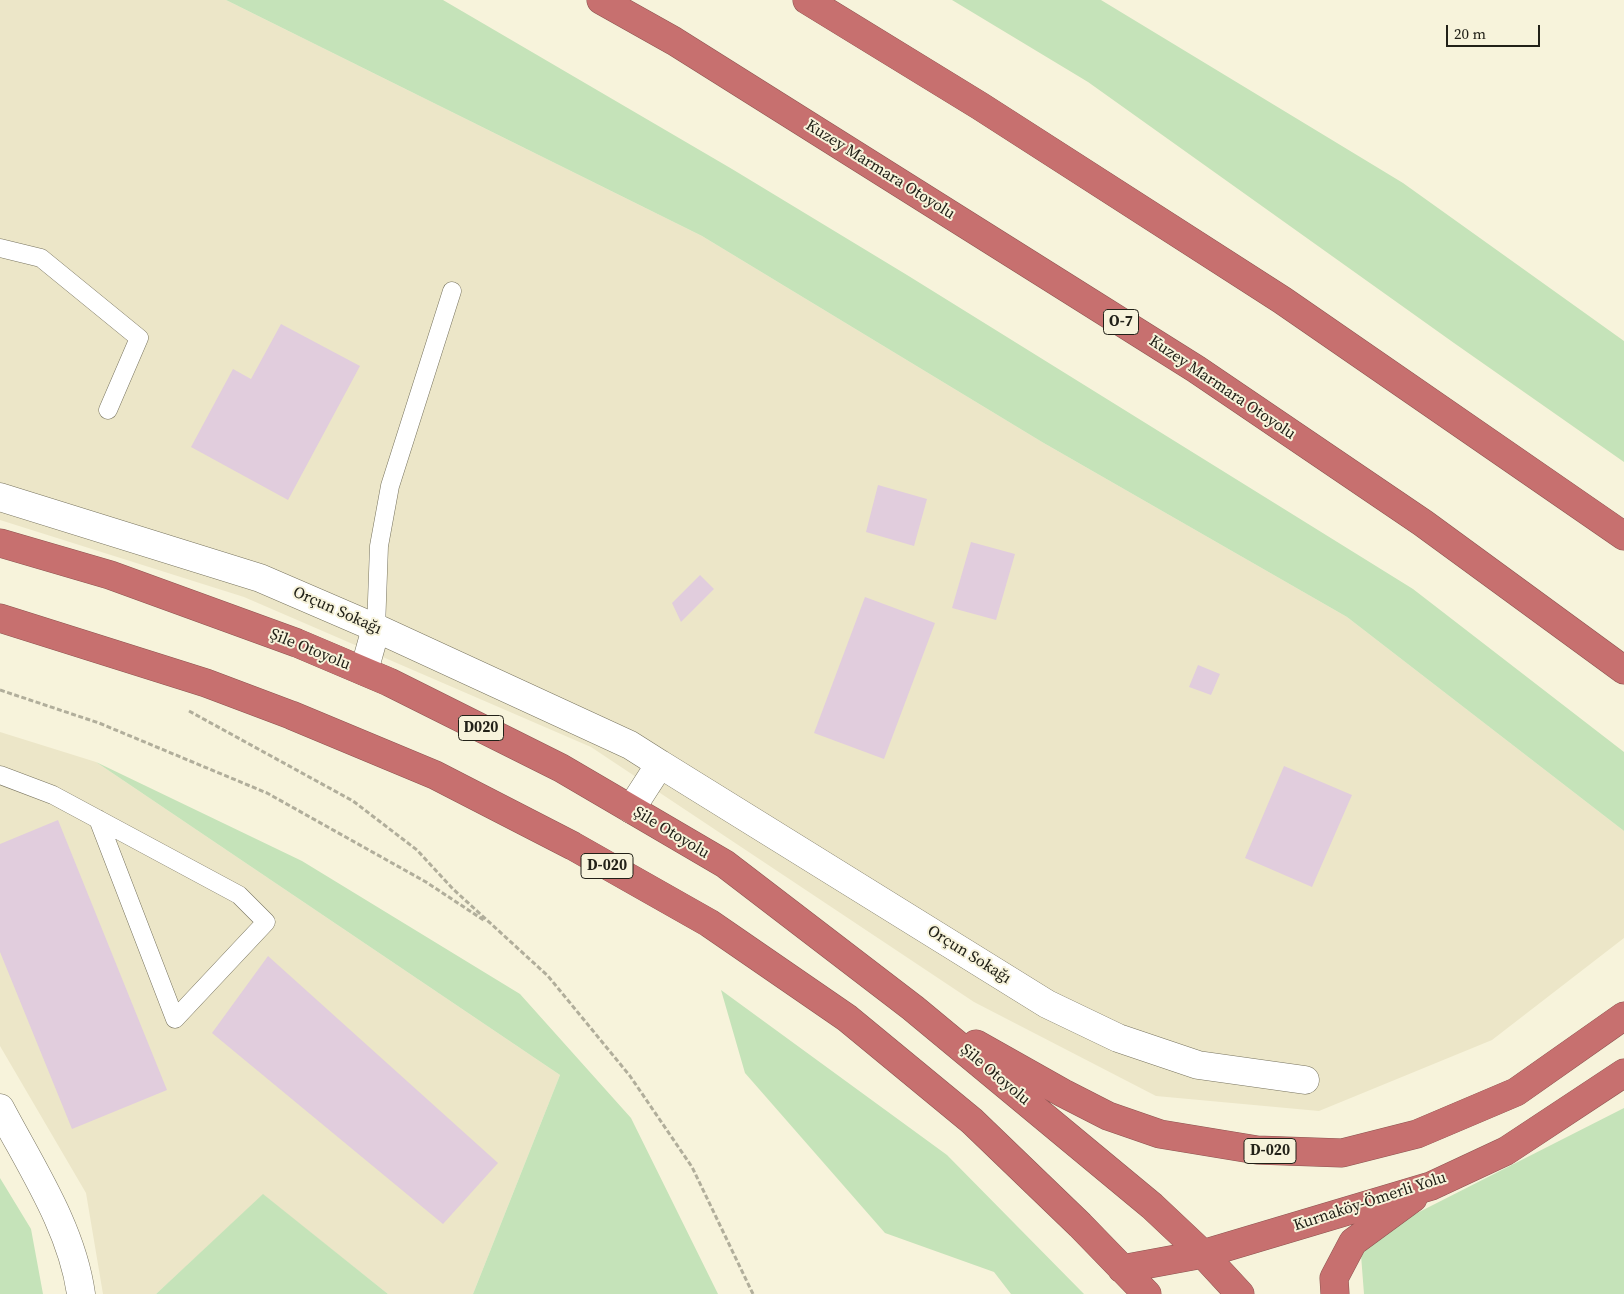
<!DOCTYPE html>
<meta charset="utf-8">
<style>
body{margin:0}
#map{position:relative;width:1624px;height:1294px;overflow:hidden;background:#f7f3db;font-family:"Source Serif 4",serif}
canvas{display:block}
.scale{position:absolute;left:1446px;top:25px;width:94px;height:22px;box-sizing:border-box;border:2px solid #222118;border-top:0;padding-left:6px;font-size:15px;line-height:18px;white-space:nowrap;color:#222118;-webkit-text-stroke:4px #f7f3db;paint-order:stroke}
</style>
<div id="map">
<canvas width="1624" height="1294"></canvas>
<div class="scale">20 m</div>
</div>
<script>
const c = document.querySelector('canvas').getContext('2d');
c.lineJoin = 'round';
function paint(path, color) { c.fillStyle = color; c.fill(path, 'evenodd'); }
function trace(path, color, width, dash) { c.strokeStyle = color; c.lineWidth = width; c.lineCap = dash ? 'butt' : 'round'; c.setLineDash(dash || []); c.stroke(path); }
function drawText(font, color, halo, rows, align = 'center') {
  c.font = font + ' "Source Serif 4",serif'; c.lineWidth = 4; c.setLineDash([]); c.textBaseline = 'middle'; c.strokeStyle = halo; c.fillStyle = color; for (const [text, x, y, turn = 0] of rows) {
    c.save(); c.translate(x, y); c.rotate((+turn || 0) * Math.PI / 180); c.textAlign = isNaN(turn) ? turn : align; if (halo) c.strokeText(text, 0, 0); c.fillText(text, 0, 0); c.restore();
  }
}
const built = new Path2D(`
 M0,0H226L702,236L1042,442L1347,617L1624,831V938L1492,1040L1319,1111L1156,1096L974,1002L591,747L244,597L0,520Z
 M0,732L96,762L560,1075L473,1294H388L263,1195L156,1294H103L86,1193L0,1046Z`);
const green = new Path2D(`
 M226,0H443L732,169L907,275L1413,589L1624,752V831L1347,617L1042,442L702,236Z
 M952,0H1101L1403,183L1624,341V462L1454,343L1088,82Z
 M96,762L302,861L520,994L631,1118L718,1294H473L560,1075Z
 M721,990L947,1155L1084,1294H1011L994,1272L885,1233L745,1073Z
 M1624,1108V1294H1364L1360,1242Z
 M0,1178L31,1229L43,1294H0Z
 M263,1194L388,1294H156Z`);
const building = new Path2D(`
 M281,324L360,366L288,500L191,447L233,369L251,379Z
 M878,485L927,499L914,546L866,532Z
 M971,542L1015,554L996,620L952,608Z
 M700,575L714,589L681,622L672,603Z
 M865,597L935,623L884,759L814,733Z
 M1198,665L1220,674L1211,695L1189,687Z
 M1284,766L1352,795L1312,887L1245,858Z
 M58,820L167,1090L72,1129L0,952V844Z
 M268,956L498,1163L443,1224L212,1033Z`);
const path = new Path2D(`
 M0,690L99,723L267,793L426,882L485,921
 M189,711L353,801L417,850L453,889L548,976L630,1076L692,1167L753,1294`);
const lane = new Path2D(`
 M0,248L41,258L139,338L108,410
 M376,628L379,546L390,486L452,291
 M0,775L53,795L239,895L266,922L175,1019L98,819`);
const street = new Path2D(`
 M376,628L630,745L660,764L631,809
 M660,764L1047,1004L1118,1038L1198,1065L1305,1080`);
const secondary = new Path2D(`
 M0,497L260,578L376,628L364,671
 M0,1108C31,1167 72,1228 81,1294`);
const highway = new Path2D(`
 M601,0L674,41L1196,369L1423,523L1624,670
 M807,0L980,106L1282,300L1624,536
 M0,543L110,575L297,643L389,682L561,768L725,864L913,1008L1152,1206L1203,1254L1240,1294
 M0,618L206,683L291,715L435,775L573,846L709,923L847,1018L972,1121L1080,1225L1147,1294
 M976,1044L1063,1093L1108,1116L1160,1134L1257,1150L1342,1153L1417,1134L1516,1092L1624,1016
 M1122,1269L1203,1254L1431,1186L1506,1151L1624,1073
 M1335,1294L1334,1278L1353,1242L1413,1198`);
const shields = [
 [1121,322,35],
 [481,728,45],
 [607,866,52],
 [1270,1151,52]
];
const shieldNames = [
 ["O-7",1121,322],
 ["D020",481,728],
 ["D-020",607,866],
 ["D-020",1270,1151]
];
const streetNames = [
 ["Kuzey Marmara Otoyolu",880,170,32],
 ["Kuzey Marmara Otoyolu",1222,388,34],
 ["Orçun Sokağı",337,611,24],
 ["Şile Otoyolu",310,650,22],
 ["Şile Otoyolu",671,833,31],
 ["Orçun Sokağı",969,955,32],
 ["Şile Otoyolu",995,1075,40],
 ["Kurnaköy-Ömerli Yolu",1370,1202,-18]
];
paint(built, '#ece6c8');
paint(green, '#c5e3b9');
paint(building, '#e1cddd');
trace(lane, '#78745f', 19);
trace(street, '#78745f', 29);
trace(secondary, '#78745f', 29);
trace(highway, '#8d5451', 29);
trace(path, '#b1ae9b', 3, [5, 2.5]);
trace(lane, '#fff', 18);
trace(street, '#fff', 28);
trace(secondary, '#fff', 28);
trace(highway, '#c7706f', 28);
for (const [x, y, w] of shields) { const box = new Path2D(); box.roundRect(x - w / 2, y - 12.5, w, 25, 4); c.fillStyle = '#f7f3db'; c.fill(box); trace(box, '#222118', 1); }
drawText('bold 15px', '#222118', null, shieldNames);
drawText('16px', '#222118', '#f7f3db', streetNames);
</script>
